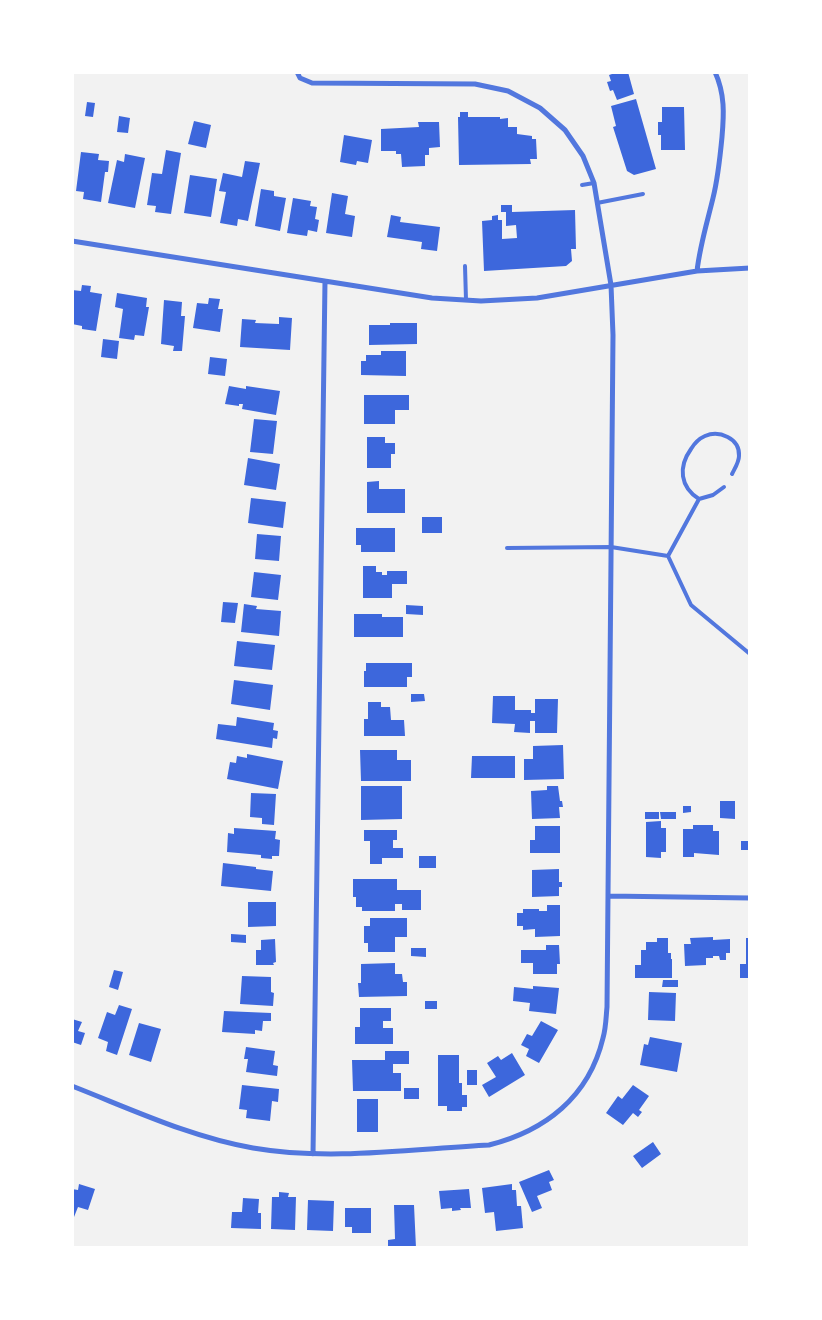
<!DOCTYPE html>
<style>
body{margin:0}
#map{position:relative;width:822px;height:1320px;overflow:hidden;background:#f2f2f2;font-family:"Fira Sans Condensed",sans-serif}
canvas{display:block}
.frame{position:absolute;inset:0;border:74px solid #fff;pointer-events:none}
</style>
<div id="map">
<canvas width="822" height="1320"></canvas>
<div class="frame"></div>
</div>
<script>
const c = document.querySelector('canvas').getContext('2d');
c.lineJoin = 'round';
function paint(path, color) { c.fillStyle = color; c.fill(path, 'evenodd'); }
function trace(path, color, width, dash) { c.strokeStyle = color; c.lineWidth = width; c.lineCap = dash ? 'butt' : 'round'; c.setLineDash(dash || []); c.stroke(path); }
const building = new Path2D(`
 M618,72H628L634,94L617,100L613,90L610,91L607,82L611,81L609,75Z
 M636,99L656,169L634,175L627,171L613,127L616,126L611,106Z
 M87,102L95,103L93,117L85,116Z
 M662,107H684L685,150H661V135H658V122H662Z
 M460,112H468V117H500V119L508,118V127H517V134L532,136V139H536L537,159H530L531,164L459,165L458,117H460Z
 M119,116L130,118L128,133L117,132Z
 M194,121L211,125L206,148L188,144Z
 M418,122H439L440,147L429,148V155H425V166L402,167L401,154H396V151H381V129L419,127Z
 M344,135L372,140L368,163L357,161L356,165L340,162Z
 M166,150L181,153L171,214L155,212L156,206L147,205L152,173L162,174Z
 M81,152L99,154L98,160L109,161L108,172H105L101,202L83,199L84,192L76,191Z
 M125,154L145,158L135,208L108,203L117,160L124,162Z
 M245,161L260,163L248,221L238,219L237,226L220,223L226,192L219,191L223,173L242,177Z
 M190,175L217,179L211,217L184,213Z
 M261,189L274,191V196L286,198L280,231L255,226Z
 M332,193L348,196L345,214L355,216L352,237L326,233Z
 M293,198L311,201L310,206L317,207L315,219L319,220L317,232L308,230L307,236L287,233Z
 M501,205H512V212L575,210L576,249H571L572,261L566,266L484,271L482,221L492,220V216L498,215V220H502V239L517,238L516,225L506,226V212H501Z
 M391,215L401,217L400,222L440,227L437,251L421,249L422,242L387,237Z
 M82,285L91,286L90,292L102,294L96,331L82,329V326L72,324V290L81,291Z
 M117,293L147,298L146,307H149L144,336L135,335L134,340L119,338L123,309L115,307Z
 M209,298L220,299L218,309H223L220,332L193,328L197,303L208,304Z
 M164,300L182,302L181,316H185L182,351H173L174,346L161,344Z
 M279,317L292,318L290,350L240,347L242,319L256,320L255,323L279,324Z
 M390,323H417V344L369,345V325H390Z
 M103,339L119,341L117,359L101,357Z
 M381,351H406V376L361,375V361H366V355H381Z
 M210,357L227,359L225,376L208,374Z
 M229,386L246,389V386L280,391L276,415L242,409L243,404H239V406L225,404Z
 M364,395H409V410H395V424H364Z
 M254,419L277,421L273,454L250,452Z
 M367,437H385V443H395V454H391V468H367Z
 M248,458L280,464L276,490L244,485Z
 M379,481V489H405V513H367V482Z
 M251,498L286,502L283,528L248,523Z
 M422,517H442V533H422Z
 M356,528H395V552H361V545H356Z
 M257,534L281,536L279,561L255,559Z
 M363,566H376V572H382V575H387V571H407V584H392V598H363Z
 M254,572L281,575L278,600L251,597Z
 M223,602L238,603L235,623L221,622Z
 M244,604L257,606L256,609L281,611L279,636L241,632Z
 M406,605L423,606V615L406,614Z
 M354,614H382V617H403V637H354Z
 M237,641L275,645L272,670L234,666Z
 M366,663H412V677H407V687H364V671H366Z
 M234,680L273,685L270,710L231,704Z
 M411,694H424L425,701L411,702Z
 M493,696H515V710H531V713H535V699H558L557,733H535V721H530V733L514,732L515,724L492,723Z
 M368,702H381V707H390L391,720H404L405,736H364V719H368Z
 M237,717L274,723L273,730L278,731L277,739L273,738L272,748L216,739L218,724L236,726Z
 M563,745L564,779L524,780V759H533V746Z
 M360,750H397V760H411V781H361Z
 M247,754L283,761L278,789L227,779L230,762L236,763L237,756L247,758Z
 M472,756H515V778H471Z
 M361,786H402V819L361,820Z
 M547,786H558L560,801H562L563,807H559L560,818L532,819L531,791L547,790Z
 M251,793L276,794L274,825L262,824V818L250,817Z
 M720,801H735V819L720,818Z
 M683,806H691V812L683,813Z
 M645,812H659V819H645Z
 M660,812H676V819H661Z
 M661,821V828H666V852H661V858L646,857V822Z
 M693,825H713V831H719V855L694,853V857H683V829H693Z
 M535,826H560V853H530V840H535Z
 M234,828L276,831L275,839L280,840L279,856H272V859L261,858V855L227,852L228,833L234,834Z
 M364,830H397V840H393V848H403V858H382V864H370V841H364Z
 M741,841H750V850H741Z
 M419,856H436V868H419Z
 M223,863L256,867V869L273,871L271,891L221,886Z
 M559,869V882H562V887H559V896L532,897V870Z
 M353,879H397V890H421V910H402V904H395V911H362V907H356V897H353Z
 M248,902H276V926L248,927Z
 M547,905H560V936L535,937V929L523,930V926H517V913H523V909H539V911H547Z
 M370,918H407V937H395V952H368V943H364V926H370Z
 M231,934L246,935V943L231,942Z
 M713,937V940L730,939V953H726V960H720L719,956H713V958H706V965L685,966L684,944H691L690,938Z
 M657,938H668V953H671V959H672V978H635V965H641V950H646V942H657Z
 M746,938H750V978H740V964H746Z
 M275,939L276,962L273,963L274,965H256V950H261V940Z
 M546,945H559L560,964H557V974H533V963H521V950H546Z
 M411,948H426V957L411,956Z
 M395,963V974H402L403,982H407V996L359,997L358,983H361V964Z
 M114,970L123,972L118,990L109,987Z
 M242,976L271,977V992L274,993L273,1006L240,1004Z
 M663,980H678V987H662Z
 M533,986L559,988L556,1014L529,1011L530,1003L513,1001L514,987L533,989Z
 M649,992L676,993L675,1021L648,1020Z
 M425,1001H437V1009H425Z
 M119,1005L132,1009L117,1055L106,1051L108,1042L98,1038L107,1012L115,1015Z
 M360,1008H391V1021H383V1028H393V1044H355V1027H360Z
 M224,1011L271,1013V1021H263L262,1031L255,1030V1034L222,1032Z
 M72,1019L82,1022L78,1031L85,1033L81,1045L72,1042Z
 M541,1021L558,1030L539,1063L526,1056L529,1049L521,1045L527,1034L532,1036Z
 M139,1023L161,1029L151,1062L129,1055Z
 M650,1037L682,1043L677,1072L640,1065L644,1044L648,1045Z
 M246,1047L275,1051L273,1065L278,1066L277,1076L246,1072L248,1059H244Z
 M385,1051H409V1064H393V1073H401V1091H353L352,1060H385Z
 M512,1053L525,1075L489,1097L482,1085L496,1077L487,1063L498,1056L501,1060Z
 M438,1055H459V1083H462V1095H467V1107H462V1111H447V1106H438Z
 M467,1070H477V1085H467Z
 M242,1085L279,1089L278,1102L272,1101L270,1121L246,1118L247,1110L239,1109Z
 M633,1085L649,1096L639,1110L642,1112L638,1117L633,1113L623,1125L606,1113L618,1096L622,1099Z
 M404,1088H419V1099H404Z
 M357,1099H378V1132H357Z
 M653,1142L661,1154L642,1168L633,1156Z
 M549,1170L554,1180L549,1182L552,1190L537,1196L542,1208L532,1212L519,1182Z
 M79,1184L95,1189L88,1210L78,1207L72,1222V1189L78,1190Z
 M512,1184V1190H516L517,1206H521L523,1228L496,1231L494,1212L485,1213L482,1188Z
 M469,1189L471,1208H460L461,1210L452,1211V1208L441,1209L439,1191Z
 M279,1192L289,1193L288,1197H296L295,1230L271,1229L272,1197H279Z
 M243,1198L259,1199L258,1213H261V1229L231,1228L232,1212H242Z
 M308,1200L334,1201L333,1231L307,1230Z
 M394,1205H414L416,1248H388V1240L395,1239Z
 M345,1208H371V1233H352V1227H345Z`);
const service = new Path2D(`
 M582,185L594,183
 M597,203L643,194
 M465,266L466,300
 M699,499C680,487 678,467 691,449C694,444 698,439 705,436C719,430 740,438 739,456C739,462 735,468 732,474
 M507,548L611,547L668,556L691,605L750,654
 M668,556L699,499L713,495L724,487`);
const minor = new Path2D(`
 M72,241L432,298L481,301L537,298L697,271L750,268
 M697,271C700,245 707,223 713,198C718,178 720,158 722,137C724,114 725,94 715,72
 M608,896L750,898
 M72,1086C131,1109 190,1137 253,1148C328,1161 412,1149 489,1145C545,1131 589,1097 603,1038C606,1028 606,1017 607,1007L613,335L611,285L594,183L583,156L565,130L540,108L508,91L475,84L312,83L300,78L297,72
 M313,1154L325,281`);
paint(building, '#3d67dc');
trace(service, '#5277de', 4);
trace(minor, '#5277de', 5);
</script>
